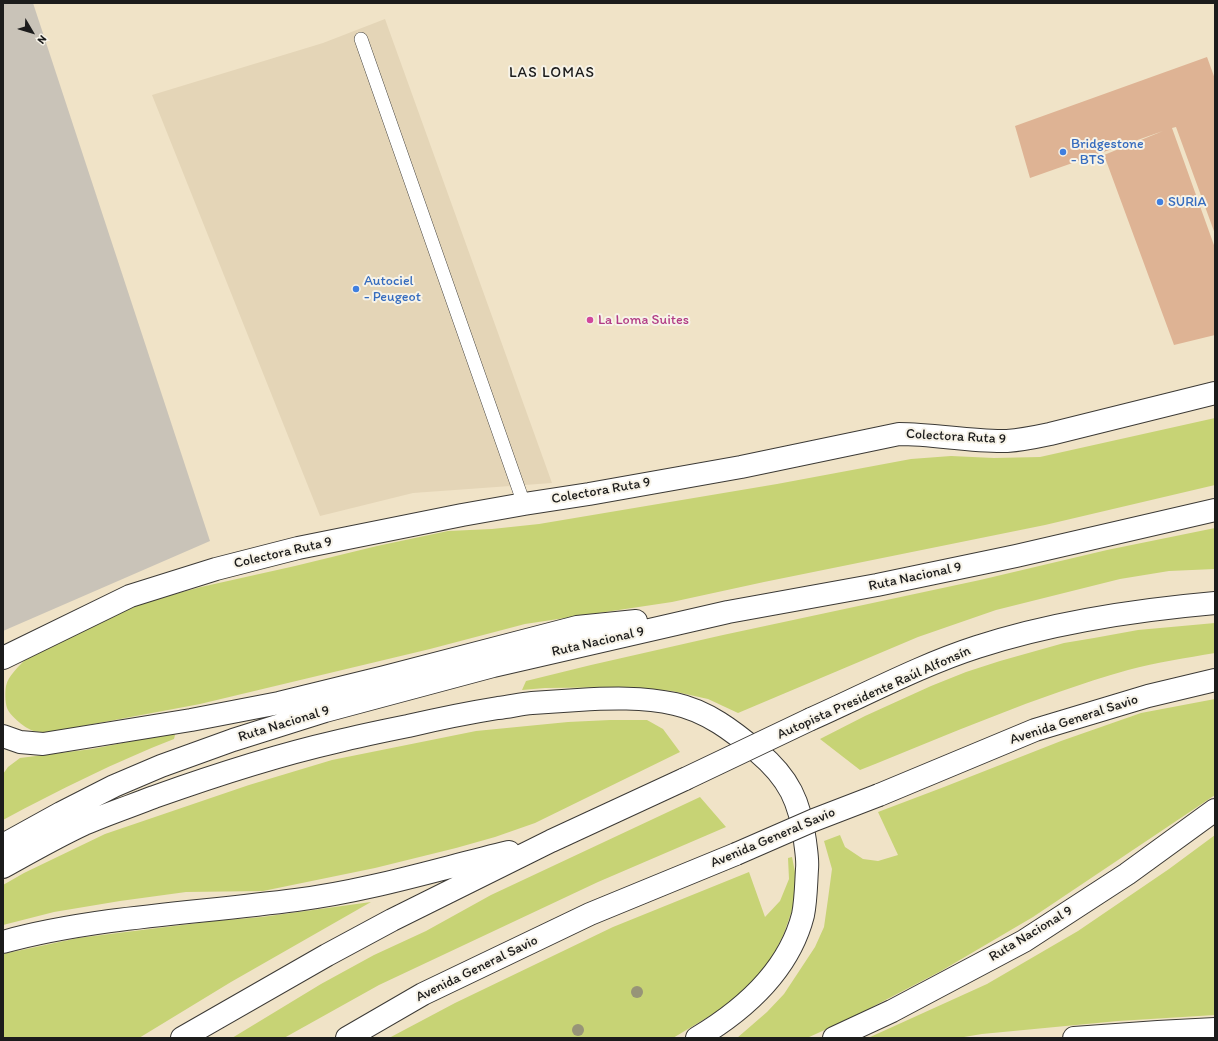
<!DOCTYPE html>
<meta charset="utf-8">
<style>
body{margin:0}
#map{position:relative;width:1218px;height:1041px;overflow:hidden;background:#f0e3c7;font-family:Itim,sans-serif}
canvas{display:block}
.frame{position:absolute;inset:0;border:4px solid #1c1c1c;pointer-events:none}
.north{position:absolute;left:12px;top:12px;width:40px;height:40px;-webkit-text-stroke:3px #f7f3e8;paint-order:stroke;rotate:128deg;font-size:11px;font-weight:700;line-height:16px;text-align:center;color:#1c1c1c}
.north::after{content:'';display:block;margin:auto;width:14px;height:18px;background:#1c1c1c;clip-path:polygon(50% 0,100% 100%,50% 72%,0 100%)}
</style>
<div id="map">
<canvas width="1218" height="1041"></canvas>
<div class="frame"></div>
<div class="north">N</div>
</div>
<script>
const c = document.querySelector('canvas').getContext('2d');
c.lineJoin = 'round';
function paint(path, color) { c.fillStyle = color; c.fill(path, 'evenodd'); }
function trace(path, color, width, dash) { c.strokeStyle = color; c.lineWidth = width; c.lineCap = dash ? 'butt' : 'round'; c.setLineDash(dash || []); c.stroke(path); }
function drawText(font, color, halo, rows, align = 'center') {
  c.font = font + ' Itim,sans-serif'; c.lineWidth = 4; c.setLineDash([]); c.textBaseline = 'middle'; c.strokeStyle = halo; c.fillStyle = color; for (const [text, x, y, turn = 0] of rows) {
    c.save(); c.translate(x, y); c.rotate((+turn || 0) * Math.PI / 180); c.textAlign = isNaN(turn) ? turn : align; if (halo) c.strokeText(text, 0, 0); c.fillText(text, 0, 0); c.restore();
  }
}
const built = new Path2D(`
 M385,19L552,483L413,493L320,516L152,95L323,43Z`);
const industrial = new Path2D(`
 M3,3H33L210,541L3,631Z`);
const green = new Path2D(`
 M1215,418V485L1045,525L764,582L672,602L525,624L430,649L200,704L56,731C49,732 41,733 34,731C26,729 10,716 7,708C5,702 5,691 6,686C8,676 19,666 26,659L138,604L201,587L295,566L377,546L448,531L492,529L539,524L777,484L911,459L951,456L994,458L1040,457Z
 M1215,528V569L1169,571L1120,579L996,610L918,637L738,713L708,699L672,691L629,687L545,688L522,690L526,681L591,665L723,635L980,580L1107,550Z
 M1215,623V653C1186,658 1157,662 1128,670C1036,696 948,735 860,770L820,739L865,716L931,686L966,672L1000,661L1064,643L1094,638L1138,630Z
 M1215,699V795L1033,917L941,971L851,1018L807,1038H737L767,1012L784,994L815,947L824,927L828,899L832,869L824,841L840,835L845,847L863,859L878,861L898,855L878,812L944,787L1061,741L1141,713Z
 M610,720H647L663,729L680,752L535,823L495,837L456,848L375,868L263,891L186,892L120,901L54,912L3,925V885L24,873L105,834L249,785L332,760L476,731L568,722Z
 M173,733L175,735L174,739C115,762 59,790 3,820V774L8,767L20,758L92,749Z
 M700,797L726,827L598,882L379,985L284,1038H232L321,984L374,955L426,931L491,895Z
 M1215,835V1015L1118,1021L982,1034L958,1038H868L987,984L1078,931L1169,869Z
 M792,857L796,877L795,902L783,936L763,974L723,1008L673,1038H389L455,1003L613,927L749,872L765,917L780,901L789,879L788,858Z
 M371,902L231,982L139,1038H3V954L78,938L214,921L262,917Z`);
const building = new Path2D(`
 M1207,57L1215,79V234L1176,127L1172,128L1215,248V335L1174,345L1104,155L1163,131L1030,178L1015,126Z`);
const service = new Path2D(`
 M361,39L524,504`);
const tertiary = new Path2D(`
 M3,658L130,596L216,569L298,548L462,515L524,504L589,494L741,467L899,434C935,434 971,442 1007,441C1022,440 1036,437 1050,434L1215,393`);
const motorway = new Path2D(`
 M811,719C865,695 921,665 977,647C1054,622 1135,610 1215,603
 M3,736L20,742L43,744L191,720L279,703L385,677L577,627L636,621
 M879,795L1035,730L1148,696L1215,680
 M3,845L61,813L114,786L161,766L233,740L325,711L493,666L728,612L877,585L1016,556L1215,510
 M3,867C30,852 56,837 84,824C107,814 131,806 154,797C213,776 274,756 335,742C359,736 383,731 408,726C438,719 467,713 498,708C509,707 520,704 532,703C547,702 562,701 578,700C610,698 643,697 675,704C707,711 733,731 758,752C789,778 800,802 805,841C806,850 808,860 807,869C806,885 806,900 803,915C789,970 744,1010 697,1038
 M3,942C38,932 74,926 110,921C172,913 234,908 296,900C368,891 438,869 509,852
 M182,1038L327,955L392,920L551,841L685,779
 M347,1038L423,994L590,914L736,854
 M834,1038L892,1011L1024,941L1127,874L1215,810
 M1074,1038L1158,1032L1215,1029`);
const motorwayBridge = new Path2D(`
 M685,779L811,719
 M736,854L814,820L879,795`);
const trees = [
 [637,992],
 [578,1030]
];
const markers = [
 [1063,152,4,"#3f7fe0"],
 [1160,202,4,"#3f7fe0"],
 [356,289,4,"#3f7fe0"],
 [590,320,4,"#d1479c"]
];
const shopNames = [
 ["Bridgestone",1071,144],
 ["- BTS",1071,160],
 ["SURIA",1168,202],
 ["Autociel",364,281],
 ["- Peugeot",364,297]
];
const hotelNames = [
 ["La Loma Suites",598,320]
];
const streetNames = [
 ["Colectora Ruta 9",956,437,3],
 ["Colectora Ruta 9",601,491,-10],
 ["Colectora Ruta 9",283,553,-13],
 ["Ruta Nacional 9",915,577,-12],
 ["Ruta Nacional 9",598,642,-13],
 ["Autopista Presidente Raúl Alfonsín",874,693,-24],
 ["Avenida General Savio",1074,720,-18],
 ["Ruta Nacional 9",284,724,-17],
 ["Avenida General Savio",773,838,-23],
 ["Ruta Nacional 9",1031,934,-31],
 ["Avenida General Savio",477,969,-26]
];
const neighbourhoodNames = [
 ["LAS LOMAS",552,73]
];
paint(built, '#e4d5b7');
paint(industrial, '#c9c3b8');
paint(green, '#c7d375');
paint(building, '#deb394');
trace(service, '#3c3a36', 14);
trace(tertiary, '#3c3a36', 24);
trace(motorway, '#3c3a36', 24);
trace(service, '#fff', 13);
trace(tertiary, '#fff', 22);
trace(motorway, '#fff', 22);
trace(motorwayBridge, '#3c3a36', 24, []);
trace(motorwayBridge, '#fff', 22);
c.fillStyle = '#979478';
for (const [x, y] of trees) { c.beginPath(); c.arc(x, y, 6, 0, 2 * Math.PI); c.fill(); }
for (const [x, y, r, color] of markers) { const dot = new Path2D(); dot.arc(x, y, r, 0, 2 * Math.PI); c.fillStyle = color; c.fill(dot); trace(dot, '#f7f3e8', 1.5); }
drawText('14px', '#366cbe', '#f7f3e8', shopNames, 'left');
drawText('14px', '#b23c85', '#f7f3e8', hotelNames, 'left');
drawText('14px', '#1c1c1c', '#f7f3e8', streetNames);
c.letterSpacing = '1px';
drawText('15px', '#1c1c1c', '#f7f3e8', neighbourhoodNames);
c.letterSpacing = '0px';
</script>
